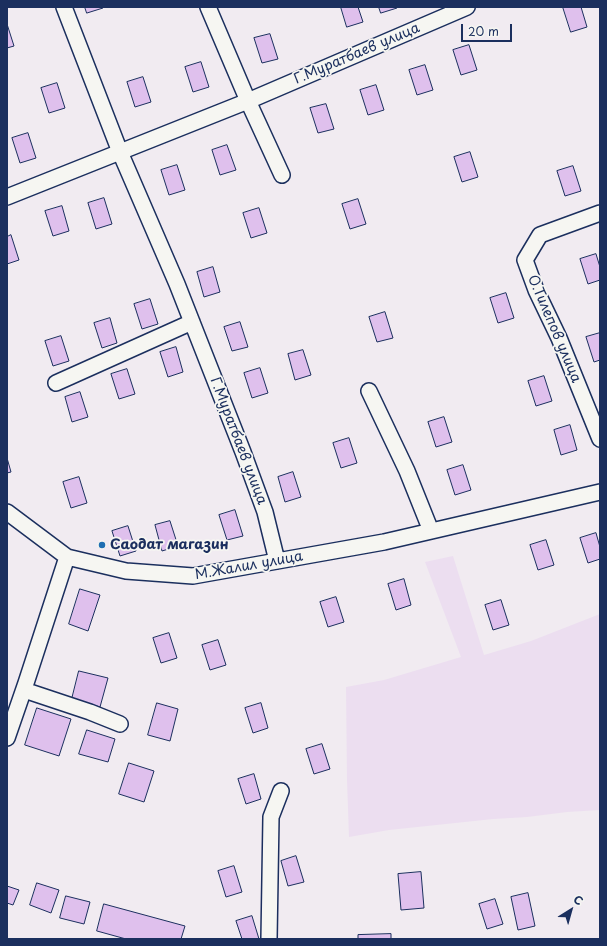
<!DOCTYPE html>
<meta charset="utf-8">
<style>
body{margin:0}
#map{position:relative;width:607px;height:946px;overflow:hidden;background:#f1ebf1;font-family:"Playpen Sans",sans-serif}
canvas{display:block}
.frame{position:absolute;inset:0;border:8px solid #1b2f5e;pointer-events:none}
.north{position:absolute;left:551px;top:890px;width:40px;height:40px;-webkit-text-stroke:3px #f6f6f2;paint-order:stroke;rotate:37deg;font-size:11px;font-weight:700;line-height:16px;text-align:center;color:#1b2f5e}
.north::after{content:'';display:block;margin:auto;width:14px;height:18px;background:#1b2f5e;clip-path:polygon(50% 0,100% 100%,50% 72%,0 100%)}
.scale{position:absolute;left:461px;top:24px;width:51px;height:18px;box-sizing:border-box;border:2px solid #1b2f5e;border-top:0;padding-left:5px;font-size:12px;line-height:14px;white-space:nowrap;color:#1b2f5e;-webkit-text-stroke:3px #f6f6f2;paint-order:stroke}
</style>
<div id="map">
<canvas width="607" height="946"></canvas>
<div class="frame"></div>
<div class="north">С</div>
<div class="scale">20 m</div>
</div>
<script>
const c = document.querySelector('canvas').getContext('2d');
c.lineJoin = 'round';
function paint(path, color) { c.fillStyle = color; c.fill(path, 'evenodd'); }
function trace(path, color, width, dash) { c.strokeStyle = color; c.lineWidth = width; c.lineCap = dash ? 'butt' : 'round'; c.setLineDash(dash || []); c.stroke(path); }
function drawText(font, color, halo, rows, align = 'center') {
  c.font = font + ' "Playpen Sans",sans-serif'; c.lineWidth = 3.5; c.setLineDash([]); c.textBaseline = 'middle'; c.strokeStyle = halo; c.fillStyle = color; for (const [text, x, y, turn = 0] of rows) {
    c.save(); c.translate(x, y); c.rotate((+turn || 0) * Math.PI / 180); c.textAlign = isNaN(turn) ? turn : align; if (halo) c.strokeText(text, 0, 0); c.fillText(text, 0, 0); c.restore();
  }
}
const built = new Path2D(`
 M453,556L484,655L531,641L600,614V810L567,812L527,817L493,819L427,826L389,830L349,837L347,780L346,687L384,680L461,657L425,562Z`);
const building = new Path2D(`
 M85,7H102L103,8L87,13Z
 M341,7H358L363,22L347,27Z
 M379,7H397V8L381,13Z
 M563,7H581L587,27L571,32Z
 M7,24L14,46L7,48Z
 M270,34L278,59L262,63L254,38Z
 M469,45L477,70L461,75L453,50Z
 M201,62L209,87L193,92L185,67Z
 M425,65L433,90L417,95L409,70Z
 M143,77L151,102L135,107L127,82Z
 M57,83L65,108L49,113L41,88Z
 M376,85L384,110L368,115L360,90Z
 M326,104L334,129L318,133L310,108Z
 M28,133L36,158L20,163L12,138Z
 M227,145L236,170L220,175L212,150Z
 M470,152L478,177L462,182L454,157Z
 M177,165L185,190L169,195L161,170Z
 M573,166L581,191L565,196L557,171Z
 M104,198L112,224L96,229L88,203Z
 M358,199L366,224L350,229L342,204Z
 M62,206L69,231L53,236L45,211Z
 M259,208L267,233L251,238L243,213Z
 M11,235L19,260L7,264V237Z
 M596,254L600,267V280L588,284L580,259Z
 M213,267L220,292L204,297L197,272Z
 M506,293L514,318L498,323L490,298Z
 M150,299L158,324L142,329L134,304Z
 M385,312L393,338L377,342L369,317Z
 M110,318L117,343L102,348L94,323Z
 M240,322L248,347L232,351L224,327Z
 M600,333V360L594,362L586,337Z
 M61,336L69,361L53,366L45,341Z
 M176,347L183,372L168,377L160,352Z
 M303,350L311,375L295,380L288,354Z
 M260,368L268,393L252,398L244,373Z
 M127,369L135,394L119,399L111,374Z
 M544,376L552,401L536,406L528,381Z
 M80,392L88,417L72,422L65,397Z
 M444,417L452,442L436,447L428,422Z
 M570,425L577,450L561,455L554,430Z
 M349,438L357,463L341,468L333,443Z
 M7,458L11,472L7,473Z
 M463,465L471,490L455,495L447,470Z
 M293,472L301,497L285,502L278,477Z
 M79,477L87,503L71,508L63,482Z
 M235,510L243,536L227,540L219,515Z
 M170,521L178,546L162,551L155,525Z
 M128,526L136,551L120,556L112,531Z
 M596,533L600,547V559L588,563L580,538Z
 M546,540L554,565L538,570L530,545Z
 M404,579L411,605L396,610L388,584Z
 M80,589L100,595L88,631L69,624Z
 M336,597L344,622L328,627L320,602Z
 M501,600L509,625L493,630L485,605Z
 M169,633L177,658L161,663L153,638Z
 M218,640L226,665L210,670L202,645Z
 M79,671L108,678L100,707L72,699Z
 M157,703L178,709L170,741L148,735Z
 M261,703L268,728L253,733L245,708Z
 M37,708L71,719L59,756L25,745Z
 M87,730L115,739L108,762L79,754Z
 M322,744L330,769L314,774L306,749Z
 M129,763L154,771L144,802L119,794Z
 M254,774L261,799L246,804L238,779Z
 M296,856L304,882L288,886L281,861Z
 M234,866L242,892L226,897L218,871Z
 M421,872L424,908L401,910L398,874Z
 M37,883L59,890L51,913L30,905Z
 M7,886L19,890L13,905L7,903Z
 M528,893L535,926L518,930L511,897Z
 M66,896L90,902L84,924L60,918Z
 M495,899L503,924L487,929L479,904Z
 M104,904L185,926L181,939H126L97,931Z
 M252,916L259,939H242L236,921Z
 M391,934V939H358V935Z`);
const street = new Path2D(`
 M64,7L120,152L177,284L243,452L265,512L277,561
 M208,7L248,101L282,175
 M7,197L248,101L467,7
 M600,213L540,235L525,260L536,290L559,338L600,439
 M56,383L192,322
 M369,391L407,471L431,531
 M7,512L67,557L126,571L193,576L384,542L600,492
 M24,690L90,712L120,724
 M7,738L26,683L67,557
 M269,939L271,817L281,791`);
const markers = [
 [102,545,4,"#1f6fb2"]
];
const streetNames = [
 ["Г.Муратбаев улица",357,54,-23],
 ["О.Тилепов улица",554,329,67],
 ["Г.Муратбаев улица",238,441,69],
 ["М.Жалил улица",249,566,-10]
];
const poiNames = [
 ["Саодат магазин",110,545]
];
paint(built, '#ecdef0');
paint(building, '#dfc0ed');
trace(building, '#1b2f5e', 1);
trace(street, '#1b2f5e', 18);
trace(street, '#f6f6f2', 15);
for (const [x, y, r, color] of markers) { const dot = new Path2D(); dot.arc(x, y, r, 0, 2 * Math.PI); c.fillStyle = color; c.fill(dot); trace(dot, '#f6f6f2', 1.5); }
drawText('14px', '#1b2f5e', '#f6f6f2', streetNames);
drawText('bold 14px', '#1b2f5e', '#f6f6f2', poiNames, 'left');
</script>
